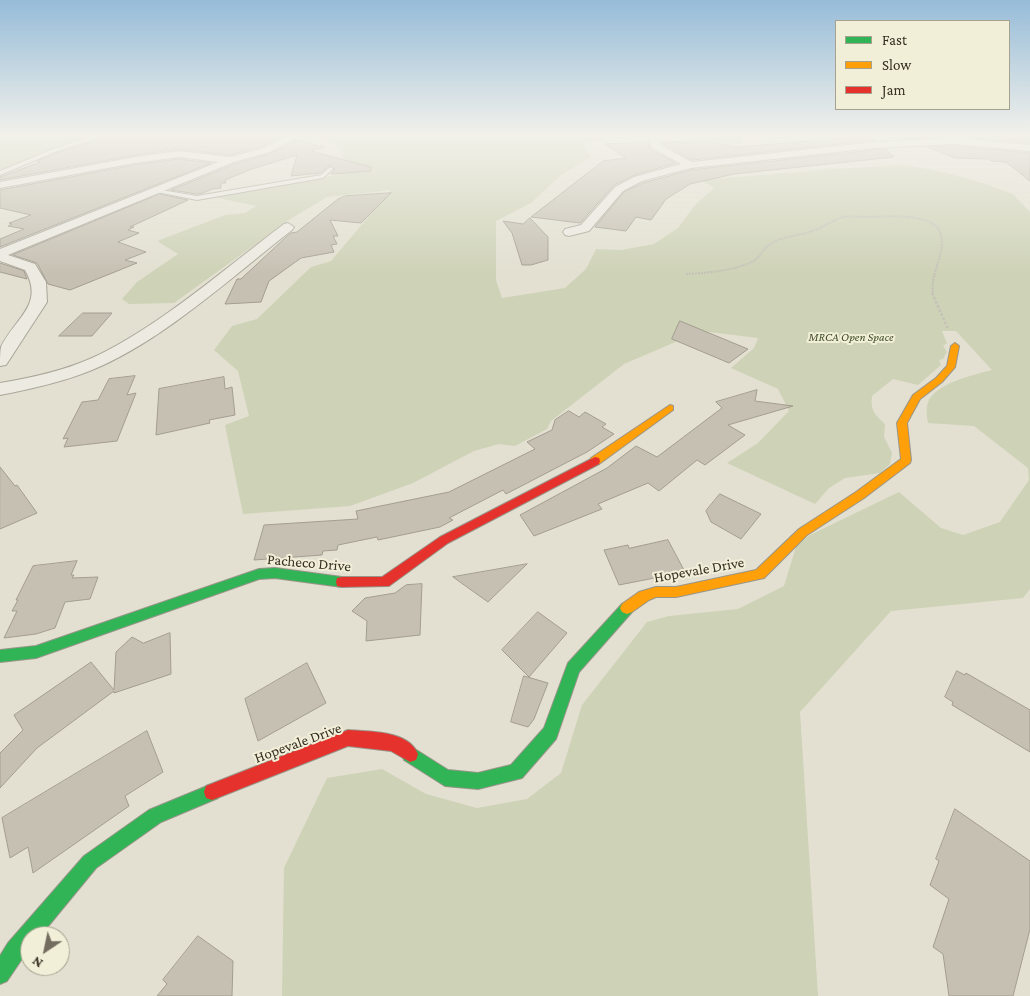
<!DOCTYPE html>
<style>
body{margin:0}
#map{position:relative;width:1030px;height:996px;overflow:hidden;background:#e3e0d1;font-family:"Crimson Pro",serif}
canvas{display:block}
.legend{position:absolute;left:835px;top:20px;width:175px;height:90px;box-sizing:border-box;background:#f2efd9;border:1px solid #a7a290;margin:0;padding:6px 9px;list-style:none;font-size:15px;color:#372f22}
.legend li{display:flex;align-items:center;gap:10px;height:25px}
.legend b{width:25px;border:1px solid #a7a290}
.north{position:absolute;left:20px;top:926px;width:50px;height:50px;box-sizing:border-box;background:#f2efd9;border:1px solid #a7a290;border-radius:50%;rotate:214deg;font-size:14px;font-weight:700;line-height:20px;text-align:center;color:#372f22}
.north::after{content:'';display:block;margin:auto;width:18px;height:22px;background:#736d5f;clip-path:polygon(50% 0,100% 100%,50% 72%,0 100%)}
</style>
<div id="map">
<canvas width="1030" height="996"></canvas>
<ul class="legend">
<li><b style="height:6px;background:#30b455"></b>Fast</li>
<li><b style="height:6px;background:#ff9f0a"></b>Slow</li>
<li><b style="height:6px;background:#e5322d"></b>Jam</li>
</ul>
<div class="north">N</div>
</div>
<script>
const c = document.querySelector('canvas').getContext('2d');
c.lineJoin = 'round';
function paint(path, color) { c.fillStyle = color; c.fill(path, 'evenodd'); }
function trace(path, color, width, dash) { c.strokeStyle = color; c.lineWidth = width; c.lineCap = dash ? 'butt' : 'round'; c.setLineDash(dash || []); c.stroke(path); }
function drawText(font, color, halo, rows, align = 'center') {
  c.font = font + ' "Crimson Pro",serif'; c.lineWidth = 4; c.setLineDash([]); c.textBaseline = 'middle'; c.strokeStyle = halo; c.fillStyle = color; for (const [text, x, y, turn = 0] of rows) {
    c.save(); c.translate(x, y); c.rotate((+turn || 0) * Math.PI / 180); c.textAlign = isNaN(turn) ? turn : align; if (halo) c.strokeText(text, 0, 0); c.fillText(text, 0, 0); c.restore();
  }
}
const green = new Path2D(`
 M0,135H100L72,143L0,171Z
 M323,135H619L584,144L591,157L561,175L531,203L496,221V280L502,298L565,288L586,269L596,249L621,250L654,244L678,228L695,205L714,188L700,180L832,169L904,165L944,172L983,183L1013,194L1030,212V589L1023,598L891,611L800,712L818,996H282L284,868L327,778L382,769L426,794L477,808L527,799L561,773L582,705L647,622L669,616L738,609L784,586L796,547L810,535L899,492L941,528L963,535L1000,522L1029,480L1028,468L974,426L928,423C927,418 926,412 927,407C929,384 974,375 992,370L956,331H942L947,344L943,345L947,352L943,359L939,360L941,365L918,385L893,379L872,396C870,410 875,415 885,424L884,437L892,453L890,464L880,473L845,478L829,488L815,504L727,463L758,443L789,411L778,389L731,368L754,348L758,338L701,331L624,364L551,421L547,429L515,446L499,444L474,451L413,483L350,506L243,514L225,425L249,416L238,371L214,350L232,326L257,319L311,267L331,261L391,190L327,197L289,220L174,303L129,304L122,299L137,282L178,254L157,241L225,215L245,213L256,206L214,197L335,175L346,167L339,146L328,143Z
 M688,135H764L741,138L743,143L728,144Z`);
const building = new Path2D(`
 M112,135H278L282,136L263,146L230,155L179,149L135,155L0,180V177L40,162L37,161L54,154Z
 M901,135H974L1003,137L1002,135H1019L1030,137V143L954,136L906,139Z
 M870,136L875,140L692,160L660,142L693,141L698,139L736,147Z
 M296,140L325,147L311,151L371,167V171L331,174L335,169L330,165L320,173L291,176L297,155L249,170L225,180L226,183H221V188L212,189L203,193L197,194L171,190L235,164L270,154Z
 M649,143L650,149L676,163L634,175L614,185L580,223L531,217L603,161L626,158L605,144Z
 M954,146L1030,153V181L1006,162L991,161L989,159L955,158L927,147Z
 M886,149L894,157L734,174L690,184L666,199L651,220L636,217L626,231L595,227L624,192L643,183L691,170Z
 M179,159L211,163L0,247V239L24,229L8,226L12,224L9,223L31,215L0,208V190L135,165Z
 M391,193L361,223L330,220L338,236H333L337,244L331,245L334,252L301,258L269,281L261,302L225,304L237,279H241L286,237L291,233L297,232L338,199L345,196Z
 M160,194L188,200L130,227H134L128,230L139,233L118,242L146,252L125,260L137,263L70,290L48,284L37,263L13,255Z
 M530,218L548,237V260L531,265H522L512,233L503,221L523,224Z
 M0,263L24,271L27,279L0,272Z
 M83,313H112L92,336H59Z
 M680,321L748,349L729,363L672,339Z
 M135,376L127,395L136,393L117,441L64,447L68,438L63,439L82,402L98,400L109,379Z
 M224,377L225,389L232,387L235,415L209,420L210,423L156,435L159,389Z
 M757,390L755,401L793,406L728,425L745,435L705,465L697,460L659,491L648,483L598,504L602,509L534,536L520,515L607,468L636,446L657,457L722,408L716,402Z
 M569,411L579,417L585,412L606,424L602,427L614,434L587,452L506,494L503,490L449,518L453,520L440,527L378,540L377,537L338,545L337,550L323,551L322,555L254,560L264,525L358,519L356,511L449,492L535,449L527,442L552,430L555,420Z
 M0,467L15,486L17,485L37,513L0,529Z
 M720,494L761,514L741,539L711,522L706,511Z
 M668,540L685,572L619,585L604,550L628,545L629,548Z
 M77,561L71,575H74L72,578L98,577L90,599L65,602L55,628L36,634L4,638L17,611H12L18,600H16L33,566Z
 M527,564L488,602L453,577Z
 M422,584L420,635L366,641L367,621L352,611L365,598L395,593L406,585Z
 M538,612L567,633L529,677L502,650Z
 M170,633L171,674L114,693V691L37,748L0,788V753L23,730L14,715L91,662L114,690L116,652L132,637L143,643Z
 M307,663L326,703L258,741L245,699Z
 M957,671L965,675L966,673L1030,710V752L952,705L953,702L945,697Z
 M524,676L548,683L534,719L528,727L511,722Z
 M147,731L163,772L125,796L129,806L33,873L28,847L10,858L2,818Z
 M955,809L1030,861V929L1013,996H949L943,954L933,947L949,899L930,885L939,861L936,859Z
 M198,936L233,961L232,996H157L167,984L163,980Z`);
const pathFar1 = new Path2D(`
 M686,274C707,273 730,271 750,263C760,259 762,248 772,243C784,236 799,236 812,231C823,228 832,220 843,217C851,216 859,217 866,217C884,217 928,212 939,230C949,249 929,274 933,294`);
const path = new Path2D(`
 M932,293L948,329`);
const lane = new Path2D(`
 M98,135H106L57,151L0,175V171L53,149Z
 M330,167L333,169L323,178L197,200L152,191L155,189L197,196L321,175Z`);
const street = new Path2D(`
 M289,135H301L270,152L234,162L8,255L35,264L46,282L47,302L6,365L0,366C0,360 0,352 1,347C15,318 45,305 25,270L0,261V249L218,162L179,157L135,163L0,188V182L135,157L179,151L230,157L264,148Z
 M650,136H656L658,144L692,162L874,142L954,138L1030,145V151L954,144L874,148L691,168L642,181L623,191L589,231L569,236L565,235L563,232L565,229L581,225L615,187L634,177L681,164L651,147Z
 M288,223L294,227L292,230C233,276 161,342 92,370C63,382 31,389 0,395V383C31,378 63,371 92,358C159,327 224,269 284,224Z`);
const fast = new Path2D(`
 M275,568L342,577L347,578L348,582L347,586L342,587L275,578L259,579L36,658L0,662V650L36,646L259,569Z
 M627,602L632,604L634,608L632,612L579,672L556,739L522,778L478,789L445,786L404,760L402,754L404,748L410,746L448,770L478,773L511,765L544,728L568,663L622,604Z
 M212,784L218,786L220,792L218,798L161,822L96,868L40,936H30V947L7,981L0,984V956L8,943L84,856L149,810Z`);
const slow = new Path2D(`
 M955,343L959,346L955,367L942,382L920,399L907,423L911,460L910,463L864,498L807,535L764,578L676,597H656L649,600L632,612L627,614L622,612L620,608L622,604L639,592L656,587H676L756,570L799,529L856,492L901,459L897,423L913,395L936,378L947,366L951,346Z
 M670,405L673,406V410L599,464H591L590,461L591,458Z`);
const jam = new Path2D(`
 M595,457L599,458L600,461L599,464L448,543L389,586L342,587L337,586L336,582L337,578L342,577H382L440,537Z
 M348,730C370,732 408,730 418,754L416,760L410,762L391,751L348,746L212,800L206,798L204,792L206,786Z`);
const farParknames = [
 ["MRCA Open Space",851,337]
];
const streetNames = [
 ["Pacheco Drive",309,563,5],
 ["Hopevale Drive",699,570,-10],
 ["Hopevale Drive",298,743,-20]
];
paint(green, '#ced2b6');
paint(building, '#c6c0b2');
trace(building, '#a39d90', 1);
trace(lane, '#a9a599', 2);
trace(street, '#a9a599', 2);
trace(fast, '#98958a', 2);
trace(slow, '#98958a', 2);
trace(jam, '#98958a', 2);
trace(pathFar1, '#c4c1b8', 2, [2, 1]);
trace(path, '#c4c1b8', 2.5, [2.5, 2]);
paint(lane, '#eceae1');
paint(street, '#eceae1');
paint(fast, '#30b455');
paint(slow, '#ff9f0a');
paint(jam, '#e5322d');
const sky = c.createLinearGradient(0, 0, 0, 275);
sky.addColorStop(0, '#96bcd9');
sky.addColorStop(0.49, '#f2f1ea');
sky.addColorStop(1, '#f2f1ea00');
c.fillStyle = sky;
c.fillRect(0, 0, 1030, 275);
drawText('italic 12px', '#42512b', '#f2efd9', farParknames);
drawText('15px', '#372f22', '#f2efd9', streetNames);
</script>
